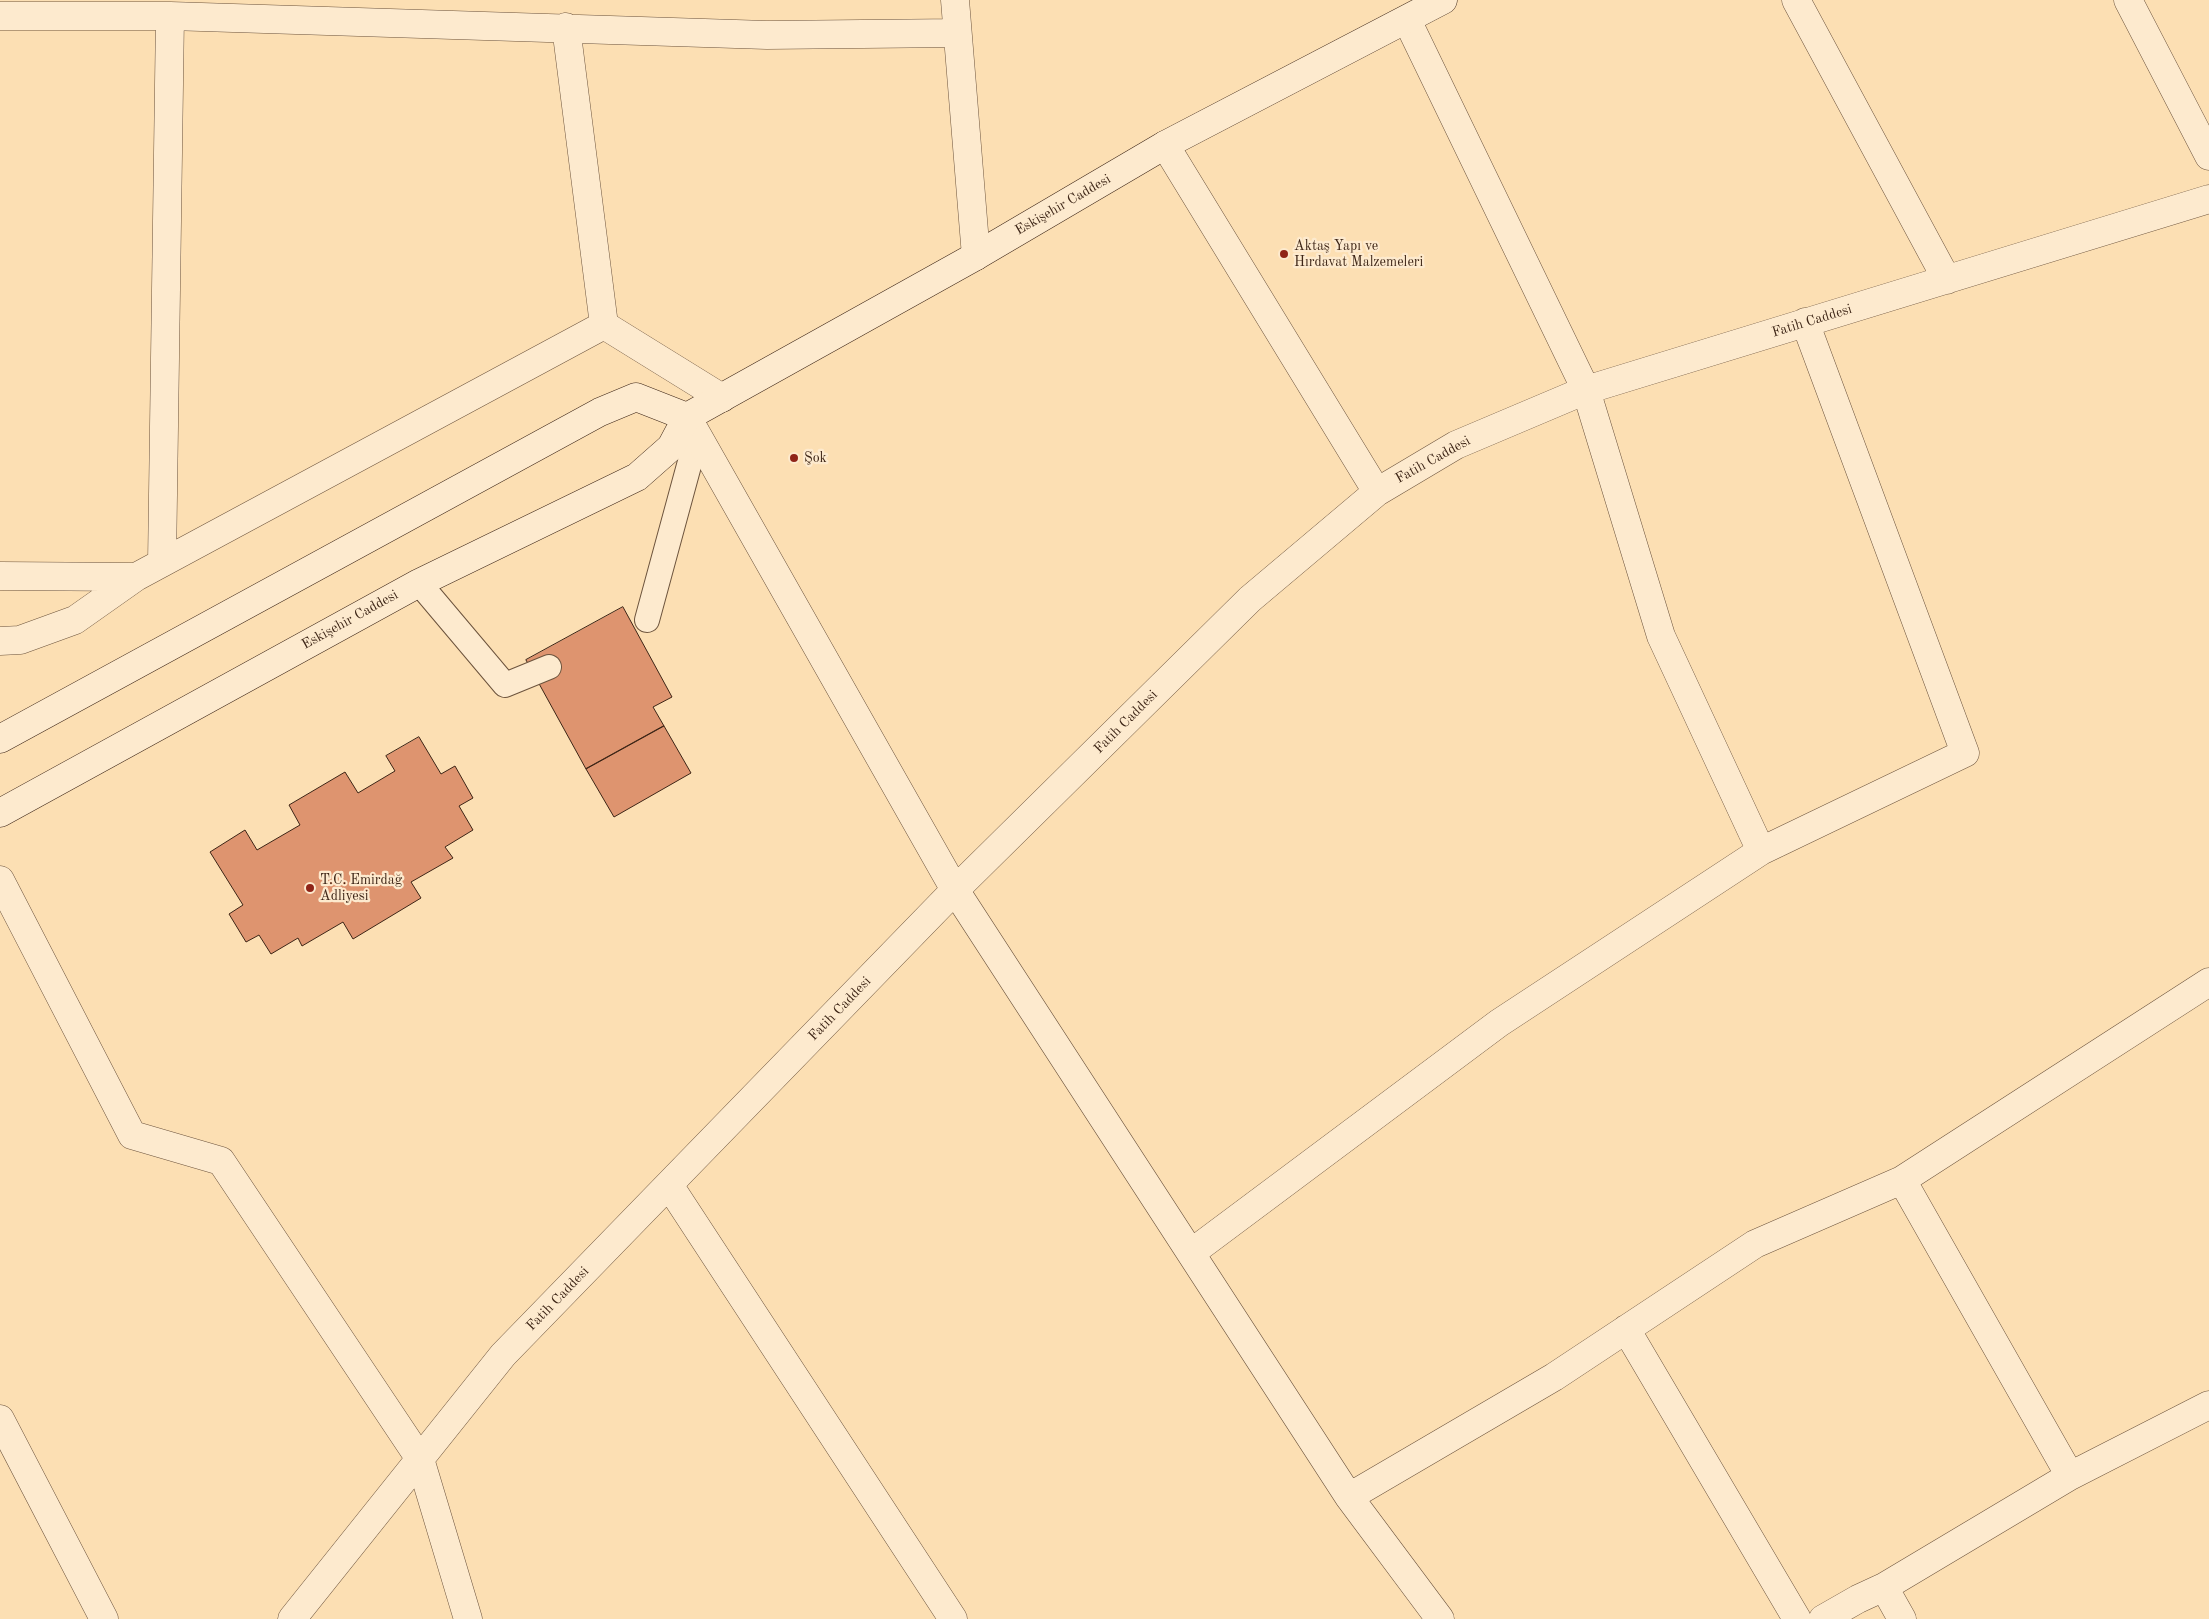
<!DOCTYPE html>
<meta charset="utf-8">
<style>
body{margin:0}
canvas{display:block;background:#fcdfb3}
</style>
<canvas width="2209" height="1619"></canvas>
<script>
const c = document.querySelector('canvas').getContext('2d');
c.lineJoin = 'round';
function paint(path, color) { c.fillStyle = color; c.fill(path, 'evenodd'); }
function trace(path, color, width, dash) { c.strokeStyle = color; c.lineWidth = width; c.lineCap = dash ? 'butt' : 'round'; c.setLineDash(dash || []); c.stroke(path); }
function drawText(font, color, halo, rows, align = 'center') {
  c.font = font + ' "Old Standard TT",serif'; c.lineWidth = 4.5; c.setLineDash([]); c.textBaseline = 'middle'; c.strokeStyle = halo; c.fillStyle = color; for (const [text, x, y, turn = 0] of rows) {
    c.save(); c.translate(x, y); c.rotate((+turn || 0) * Math.PI / 180); c.textAlign = isNaN(turn) ? turn : align; if (halo) c.strokeText(text, 0, 0); c.fillText(text, 0, 0); c.restore();
  }
}
const building = new Path2D(`
 M623,607L672,697L653,707L664,726L586,769L526,660Z
 M664,726L691,773L614,817L586,769Z
 M419,737L441,774L455,766L473,798L459,806L473,830L445,847L453,858L411,882L421,898L353,939L343,922L302,946L298,938L271,954L259,935L246,942L229,914L243,905L210,852L245,830L257,850L300,825L289,805L345,772L358,793L395,771L386,756Z`);
const lane = new Path2D(`
 M419,583L505,685L549,667
 M647,620L691,458L687,418`);
const street = new Path2D(`
 M955,0L976,256
 M1796,0L1947,280
 M2128,0L2209,156
 M0,16H170L767,35L957,33
 M1407,20L1586,390L1661,636L1761,851
 M566,27L604,325L722,398
 M1165,145L1377,492
 M687,417L955,890L1349,1497L1440,1619
 M162,563L170,16
 M0,576L136,577
 M0,641L20,640L75,620L136,577L604,325
 M0,880L132,1135L221,1161L420,1459L468,1619
 M1902,1180L2070,1476
 M669,1185L953,1619
 M1191,1253L1499,1023L1761,851L1965,753L1805,322
 M1626,1329L1797,1619
 M0,1419L104,1619
 M1349,1497L1554,1377L1755,1244L1902,1180L2209,982
 M1884,1587L1902,1619
 M292,1619L503,1355L955,890L1250,599L1377,492L1456,445L1586,390L2209,199
 M1823,1619L1858,1599L1884,1587L2070,1476L2209,1405`);
const secondary = new Path2D(`
 M0,739L600,412L636,397L687,417
 M0,813L419,583L637,477L671,447L687,417L976,256L1165,145L1443,0`);
const markers = [
 [1284,254,5,"#8f2418"],
 [794,458,5,"#8f2418"],
 [310,888,5,"#8f2418"]
];
const streetNames = [
 ["Eskişehir Caddesi",1063,205,-30],
 ["Fatih Caddesi",1812,321,-17],
 ["Fatih Caddesi",1433,460,-29],
 ["Eskişehir Caddesi",350,620,-29],
 ["Fatih Caddesi",1126,722,-45],
 ["Fatih Caddesi",840,1009,-46],
 ["Fatih Caddesi",558,1299,-46]
];
const poiNames = [
 ["Aktaş Yapı ve",1294,246],
 ["Hırdavat Malzemeleri",1294,262],
 ["Şok",804,458],
 ["T.C. Emirdağ",320,880],
 ["Adliyesi",320,896]
];
paint(building, '#de946f');
trace(building, '#3d2516', 1);
trace(lane, '#6d543d', 26);
trace(street, '#6d543d', 29);
trace(secondary, '#3d2516', 29);
trace(lane, '#fdeace', 24);
trace(street, '#fdeace', 28);
trace(secondary, '#fdeace', 28);
for (const [x, y, r, color] of markers) { const dot = new Path2D(); dot.arc(x, y, r, 0, 2 * Math.PI); c.fillStyle = color; c.fill(dot); trace(dot, '#fdeace', 2); }
drawText('14px', '#3d2516', '#fdeace', streetNames);
drawText('14px', '#3d2516', '#fdeace', poiNames, 'left');
</script>
